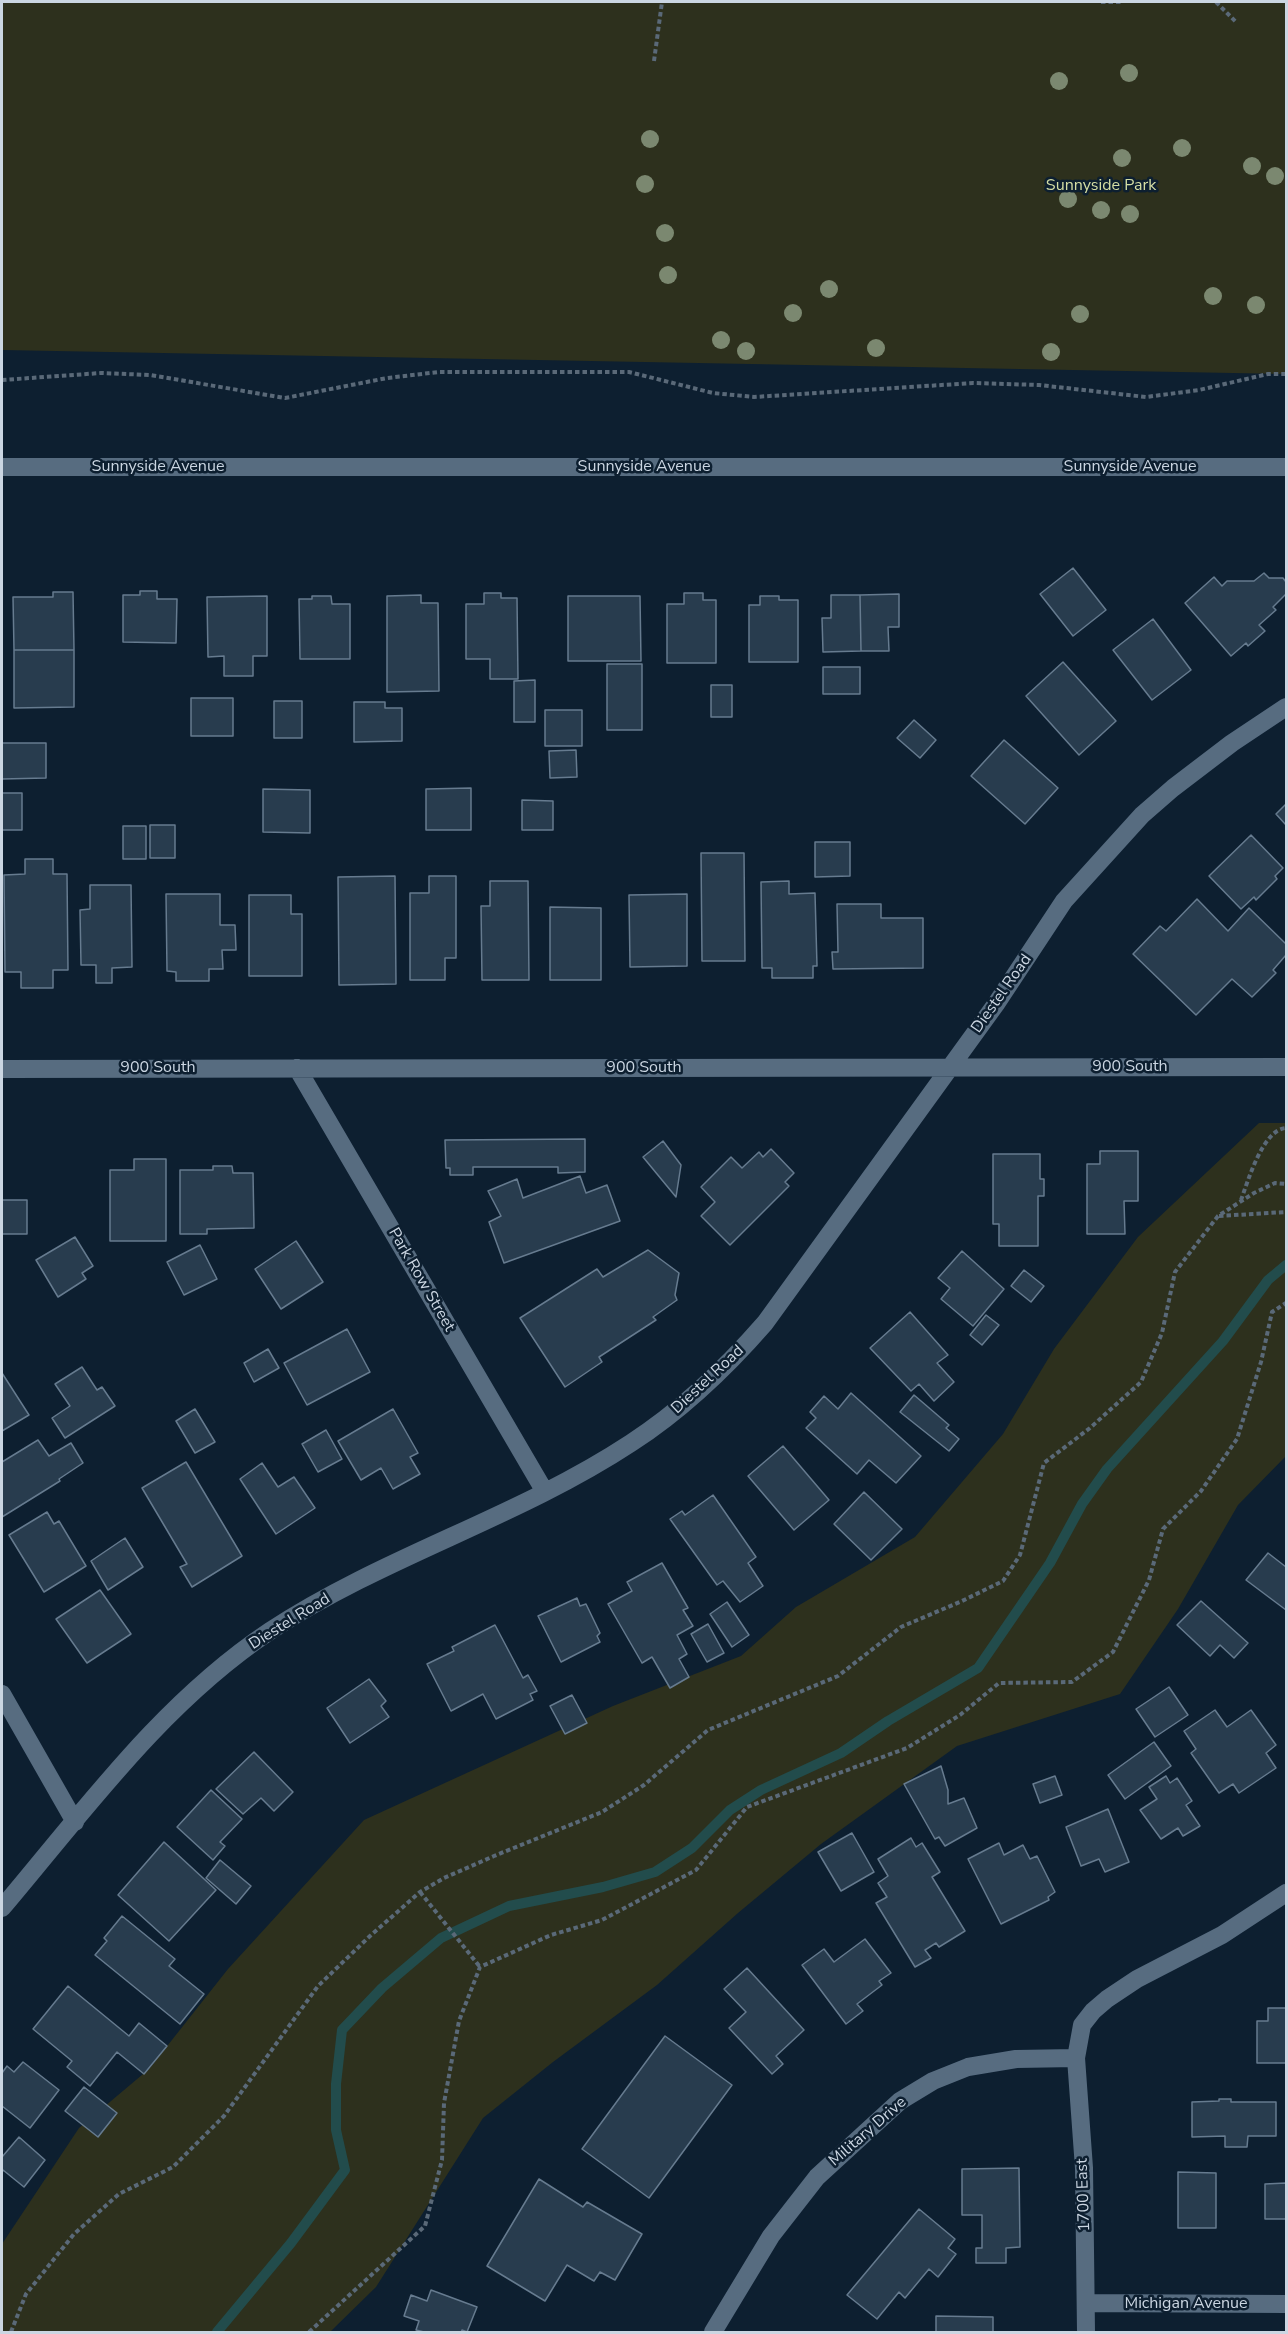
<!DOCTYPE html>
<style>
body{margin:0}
#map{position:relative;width:1288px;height:2334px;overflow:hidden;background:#0d1f30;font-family:"Nunito Sans",sans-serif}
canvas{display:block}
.frame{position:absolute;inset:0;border:3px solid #cbd6e2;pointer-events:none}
</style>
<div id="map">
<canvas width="1288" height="2334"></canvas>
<div class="frame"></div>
</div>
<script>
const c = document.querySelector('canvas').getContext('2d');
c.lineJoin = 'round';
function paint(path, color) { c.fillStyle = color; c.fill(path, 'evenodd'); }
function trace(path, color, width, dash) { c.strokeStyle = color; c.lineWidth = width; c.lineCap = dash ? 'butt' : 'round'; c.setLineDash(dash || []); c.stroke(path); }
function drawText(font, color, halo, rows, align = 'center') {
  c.font = font + ' "Nunito Sans",sans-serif'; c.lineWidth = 5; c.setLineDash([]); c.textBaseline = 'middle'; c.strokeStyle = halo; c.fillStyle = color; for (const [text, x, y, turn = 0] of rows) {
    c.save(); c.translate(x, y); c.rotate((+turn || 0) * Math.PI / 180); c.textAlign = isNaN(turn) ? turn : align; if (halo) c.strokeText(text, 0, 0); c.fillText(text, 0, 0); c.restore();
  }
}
const green = new Path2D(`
 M2,2H1286V374L2,350Z
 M1259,1123H1286V1456L1238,1505L1178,1609L1120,1694L957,1746L821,1844L738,1913L657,1985L553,2062L483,2118L376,2287L330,2332H2V2244L79,2128L149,2069L228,1969L364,1820L613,1706L741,1656L796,1607L915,1537L1003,1434L1054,1349L1138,1237Z`);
const stream = new Path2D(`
 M217,2332L291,2243L345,2170L336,2130V2084L342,2030L382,1988L441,1938L509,1906L603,1887L655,1872L692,1848L730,1810L761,1790L841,1753L888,1721L978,1668L1050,1563L1082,1504L1107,1469L1223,1341L1268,1280L1286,1265`);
const building = new Path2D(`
 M1073,568L1106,610L1073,636L1040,594Z
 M1264,573L1269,578H1283L1286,582V594L1273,607L1276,610L1259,625L1265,631L1248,646L1246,643L1231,656L1185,603L1214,577L1222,586L1227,581H1254Z
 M140,591H157V599H177L176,643L123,642V595H140Z
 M53,592H73L74,650H14L13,597H53Z
 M484,593H501V598H517L518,679H490V659H466V604H484Z
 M684,593H703V600H716V663H667V604H684Z
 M899,594V627H888L889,651H861L860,595Z
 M421,595V603H438L439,691L387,692V596Z
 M831,595H860L861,651L823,652L822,618H831Z
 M267,596V656H253V676H224V656L208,657L207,597Z
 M312,596H331L332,604H350V659H300L299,599H312Z
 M568,596H640L641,661H568Z
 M760,596H779V600H798V662H749V605H760Z
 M1153,619L1191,670L1152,700L1113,650Z
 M14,650H74V707L14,708Z
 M1063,662L1116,721L1079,755L1026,696Z
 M607,664H642V730H607Z
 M823,667H860V694H823Z
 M535,680V722H514V681Z
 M711,685H732V717H711Z
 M191,698H233V736H191Z
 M274,701H302V738H274Z
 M354,702H385V708H402V741L354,742Z
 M545,710H582V746H545Z
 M914,720L936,740L920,758L897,738Z
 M1004,740L1058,788L1025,824L971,776Z
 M2,743H46V778L2,779Z
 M576,750L577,777L550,778L549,751Z
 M471,788V830H426V789Z
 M263,789L310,790V833L263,832Z
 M2,793H22V830H2Z
 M522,800L553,801V830H522Z
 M1286,804V825L1276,814Z
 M150,825H175V858H150Z
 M123,826H146V859H123Z
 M1251,835L1283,868L1275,876L1277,879L1256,900L1254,897L1241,909L1209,876Z
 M815,842H850V876L815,877Z
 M701,853H744L745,961H702Z
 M25,859H53V874H67L68,970H53V988H21V972H5L4,875L25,874Z
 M395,876L396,984L339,985L338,877Z
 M429,876H456V958H445V980H410V893H429Z
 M490,881H528L529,980H482L481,906H490Z
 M789,881V894L815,893L817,966H813V978H772V968H762L761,882Z
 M90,885H131L132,967L112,968V983H96V965H81L80,910L90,909Z
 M166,894H220V925H235L236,950H222L223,969H209V981H176V972L167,971Z
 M687,894V966L630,967L629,895Z
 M249,895H291V914H302V976H249Z
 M1197,899L1228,931L1249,908L1286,944V955L1273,970L1276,973L1252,997L1232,979L1196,1015L1133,954L1160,926L1166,931Z
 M837,904H881V918H923V968L833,969L832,952H838Z
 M550,907L601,908V980H550Z
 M585,1139V1172L558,1173V1167H473V1175H450V1168H446L445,1140Z
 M663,1141L681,1165L676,1197L643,1157Z
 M771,1149L794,1173L785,1182L789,1186L730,1245L701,1216L715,1202L701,1187L731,1157L742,1168L759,1152L763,1157Z
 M1100,1151H1138V1201H1124L1125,1234H1087V1164H1100Z
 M993,1154H1040V1179H1044V1196H1038V1246H999V1224H993Z
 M134,1159H166V1241H110V1170H134Z
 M213,1166H232L233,1173H253L254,1228L207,1229V1234H180V1170H213Z
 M580,1176L586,1193L607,1185L620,1221L504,1263L489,1222L501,1216L488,1191L517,1179L523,1198Z
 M2,1200H27V1234H2Z
 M75,1237L93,1266L82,1273L86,1279L58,1297L36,1260Z
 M296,1241L323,1282L281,1309L255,1269Z
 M200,1245L217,1279L184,1295L167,1262Z
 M648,1250L679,1273L675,1295L677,1300L653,1317L656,1320L599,1357L602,1362L565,1387L520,1318L597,1269L603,1277Z
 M962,1251L1004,1289L973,1326L941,1299L950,1288L938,1278Z
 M1024,1270L1044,1286L1031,1302L1011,1286Z
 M910,1312L948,1355L937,1363L954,1382L934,1401L919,1384L911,1391L870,1348Z
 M986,1315L999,1325L982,1345L970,1335Z
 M347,1329L370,1372L307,1405L284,1363Z
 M268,1349L279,1368L254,1382L244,1363Z
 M82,1367L97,1390L102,1387L115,1406L65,1438L52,1418L70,1406L55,1384Z
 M2,1373L29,1415L2,1431Z
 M851,1393L921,1456L896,1483L869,1460L857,1474L806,1428L816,1418L810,1412L824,1396L838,1409Z
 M914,1395L949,1425L946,1428L959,1439L949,1451L900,1412Z
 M195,1409L215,1442L195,1453L176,1421Z
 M393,1409L418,1453L410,1457L420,1474L393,1489L381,1468L361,1480L338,1441Z
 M326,1430L342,1459L318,1472L302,1444Z
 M38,1440L49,1456L71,1443L83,1463L59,1479L60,1481L2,1517V1462Z
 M783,1446L829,1500L794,1530L748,1476Z
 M186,1462L242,1556L192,1587L180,1567L187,1564L142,1488Z
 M262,1463L278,1487L294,1477L315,1508L276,1534L240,1479Z
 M864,1492L902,1529L871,1560L834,1524Z
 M713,1495L756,1557L748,1563L763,1586L740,1602L723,1581L717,1585L670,1519L682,1511L685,1515Z
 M47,1512L54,1524L59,1521L86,1566L44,1592L9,1535Z
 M125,1538L143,1567L108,1590L91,1561Z
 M1268,1553L1286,1567V1610L1246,1580Z
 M662,1563L688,1608L683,1610L693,1626L677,1635L687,1654L679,1659L689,1677L670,1688L652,1657L642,1663L608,1604L632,1591L627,1582Z
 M100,1590L131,1634L87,1663L56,1619Z
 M577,1598L580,1606L586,1604L600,1633L597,1636L600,1642L561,1662L538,1616Z
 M1201,1601L1248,1643L1234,1658L1220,1645L1210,1656L1177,1625Z
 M727,1602L749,1635L732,1647L710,1614Z
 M708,1624L724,1653L707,1662L691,1634Z
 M495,1625L523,1678L528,1675L537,1691L530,1694L533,1700L496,1719L483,1694L451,1711L427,1664L454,1651L452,1647Z
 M369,1679L386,1701L381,1706L389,1717L350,1743L327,1708Z
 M1169,1687L1188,1715L1155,1737L1136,1709Z
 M572,1695L587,1723L565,1734L550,1706Z
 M1215,1710L1227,1727L1251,1710L1276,1745L1266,1753L1276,1768L1239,1793L1233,1784L1219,1793L1191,1753L1196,1749L1184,1731Z
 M1154,1742L1171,1766L1125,1799L1108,1775Z
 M254,1752L293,1792L274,1811L261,1798L243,1814L216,1789Z
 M941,1766L948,1790V1804L964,1798L977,1828L945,1846L939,1837L935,1839L904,1784Z
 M1055,1776L1062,1795L1040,1803L1033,1784Z
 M1166,1776L1170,1783L1177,1778L1192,1801L1186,1805L1200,1826L1183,1836L1178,1828L1161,1839L1140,1810L1157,1799L1149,1787Z
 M211,1790L242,1819L220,1842L225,1846L213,1860L177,1827Z
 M1108,1809L1129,1862L1105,1872L1099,1859L1081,1866L1066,1827Z
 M852,1833L874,1872L841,1891L818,1852Z
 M911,1838L916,1847L922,1843L940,1872L932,1877L965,1931L939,1947L936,1943L925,1950L931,1958L915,1967L876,1903L887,1897L878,1883L888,1876L878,1859Z
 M164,1842L216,1890L169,1941L118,1895Z
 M999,1843L1004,1855L1023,1845L1030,1859L1037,1856L1055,1892L1048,1897L1049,1900L1001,1924L968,1859Z
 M220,1860L251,1886L236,1904L206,1878Z
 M122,1916L175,1959L169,1966L204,1994L180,2024L95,1955L107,1941L104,1938Z
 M865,1939L891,1973L879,1981L882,1985L857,2004L863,2011L846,2024L802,1965L824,1949L834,1962Z
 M747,1968L804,2030L776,2056L783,2064L772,2074L729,2028L746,2012L724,1989Z
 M68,1986L129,2036L139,2023L167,2046L144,2074L117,2052L90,2086L67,2067L72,2061L33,2029Z
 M1268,2008H1286V2063H1257V2021H1268Z
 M665,2036L732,2085L649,2198L582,2149Z
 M23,2062L59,2090L30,2128L2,2106V2073L7,2066L14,2072Z
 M84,2087L117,2113L98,2137L65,2111Z
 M1219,2099H1231V2102H1276V2136H1248L1247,2147H1225V2136L1192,2137V2102L1219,2101Z
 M19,2137L45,2160L24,2187L3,2170L2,2173V2157Z
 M1019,2168L1020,2247L1006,2248V2263H976V2248H982V2215H962V2169Z
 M1178,2172L1216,2173V2228H1178Z
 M539,2179L583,2207L587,2202L642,2234L615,2280L600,2272L594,2281L567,2265L545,2301L487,2266Z
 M1286,2183V2219H1265V2184Z
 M919,2209L955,2239L948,2248L956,2254L938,2277L929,2269L905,2298L899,2292L877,2319L847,2295Z
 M431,2290L477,2307L467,2332L462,2330L461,2332H424L416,2330L419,2321L404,2316L411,2295L427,2301Z
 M936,2316L993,2317V2332H936Z`);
const path = new Path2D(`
 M1101,2H1121
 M1216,2L1237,23
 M654,61L662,2
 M2,380L101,373L150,375L285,398L387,378L439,372H629L713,393L754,397L973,383L1039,385L1146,397L1199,390L1268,374H1286
 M1241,1200C1248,1181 1263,1129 1286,1128
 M1219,1216L1286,1212
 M420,1892L480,1967
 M11,2332L26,2294L74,2234L119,2194L173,2167L224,2116L318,1986L370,1936L420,1892L444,1878L494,1856L602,1812L644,1785L708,1730L838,1676L901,1627L962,1601L1003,1581L1020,1555L1044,1463L1090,1428L1141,1382L1162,1333L1175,1272L1218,1216L1254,1193L1275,1183L1286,1184
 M309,2332L425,2226L442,2160L444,2103L459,2021L480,1967L551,1935L602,1920L696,1870L747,1807L907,1748L960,1715L999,1683L1072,1682L1113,1652L1149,1580L1163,1529L1201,1491L1237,1439L1261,1362L1272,1312L1286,1303`);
const street = new Path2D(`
 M297,1068L545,1492
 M2,1069L1286,1067
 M2,1694L75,1822
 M2,1908C85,1810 162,1703 270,1631C384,1556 517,1518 631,1443C682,1410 725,1369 765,1323L996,1004L1064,901L1142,815L1173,788L1232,743L1286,707
 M1086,2303L1286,2304
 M713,2332L771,2236L817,2177L900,2101L933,2081L968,2067L1016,2059L1076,2058
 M1086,2332L1084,2168L1076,2058L1082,2025L1093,2011L1107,1999L1137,1979L1222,1935L1286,1893`);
const secondary = new Path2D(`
 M2,467H1286`);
const trees = [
 [1129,73],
 [1059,81],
 [650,139],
 [1182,148],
 [1122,158],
 [1252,166],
 [1275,176],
 [645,184],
 [1068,199],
 [1101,210],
 [1130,214],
 [665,233],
 [668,275],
 [829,289],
 [1213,296],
 [1256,305],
 [793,313],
 [1080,314],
 [721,340],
 [876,348],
 [746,351],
 [1051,352]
];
const parkNames = [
 ["Sunnyside Park",1101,186]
];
const streetNames = [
 ["Sunnyside Avenue",158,467],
 ["Sunnyside Avenue",644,467],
 ["Sunnyside Avenue",1130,467],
 ["Diestel Road",1002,994,-55],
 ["900 South",1130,1067],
 ["900 South",158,1068],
 ["900 South",644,1068],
 ["Park Row Street",421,1280,60],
 ["Diestel Road",708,1380,-43],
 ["Diestel Road",290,1622,-32],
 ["Military Drive",868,2132,-41],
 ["1700 East",1084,2195,-92],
 ["Michigan Avenue",1186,2304]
];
paint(green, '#2d301d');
trace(stream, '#224c4c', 10);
paint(building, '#283c4e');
trace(building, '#667b8f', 1.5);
trace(path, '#5a6978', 4, [4.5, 3]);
trace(street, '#576c80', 18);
trace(secondary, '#576c80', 18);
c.fillStyle = '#7b8870';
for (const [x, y] of trees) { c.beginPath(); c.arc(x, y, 9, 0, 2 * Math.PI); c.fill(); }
drawText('16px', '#d5dea4', '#0d1f30', parkNames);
drawText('16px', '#cbd6e2', '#0d1f30', streetNames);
</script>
